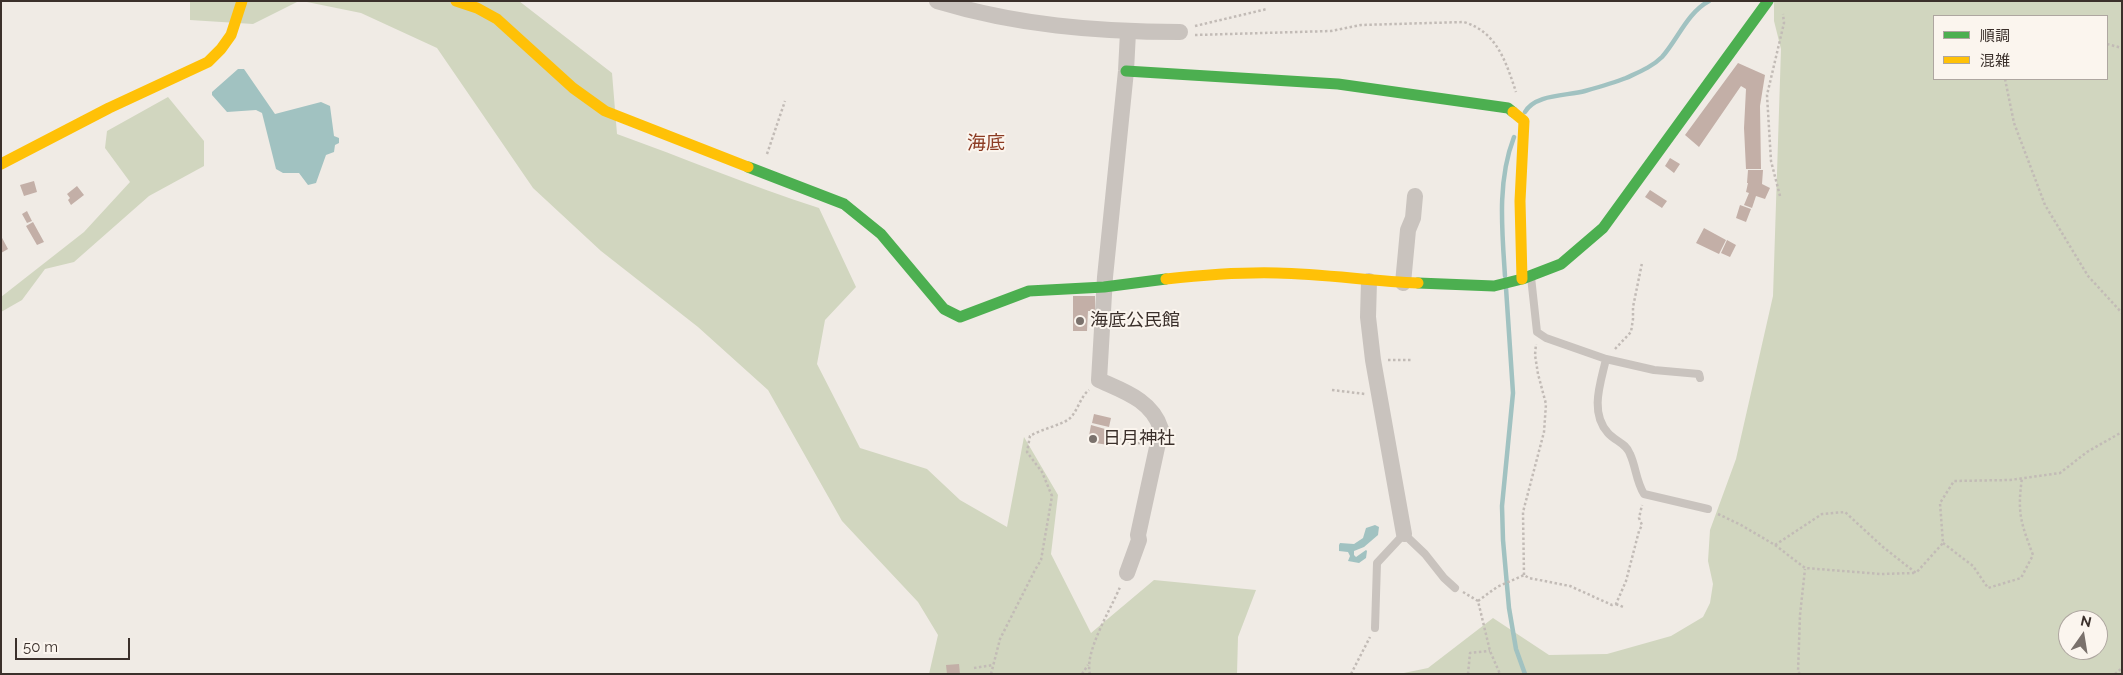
<!DOCTYPE html>
<meta charset="utf-8">
<style>
body{margin:0}
#map{position:relative;width:2123px;height:675px;overflow:hidden;background:#f0ebe5;font-family:Raleway,"Noto Sans JP",sans-serif}
canvas{display:block}
.frame{position:absolute;inset:0;border:2px solid #3b302b;pointer-events:none}
.legend{position:absolute;left:1933px;top:15px;width:175px;height:65px;box-sizing:border-box;background:#fbf5ee;border:1px solid #aea6a0;margin:0;padding:6px 9px;list-style:none;font-size:15px;color:#3b302b}
.legend li{display:flex;align-items:center;gap:10px;height:25px}
.legend b{width:25px;border:1px solid #aea6a0}
.north{position:absolute;left:2058px;top:610px;width:50px;height:50px;box-sizing:border-box;background:#fbf5ee;border:1px solid #aea6a0;border-radius:50%;rotate:13deg;font-size:14px;font-weight:700;line-height:20px;text-align:center;color:#3b302b}
.north::after{content:'';display:block;margin:auto;width:18px;height:22px;background:#7a716c;clip-path:polygon(50% 0,100% 100%,50% 72%,0 100%)}
.scale{position:absolute;left:15px;top:638px;width:115px;height:22px;box-sizing:border-box;border:2px solid #3b302b;border-top:0;padding-left:6px;font-size:15px;line-height:18px;white-space:nowrap;color:#3b302b;-webkit-text-stroke:4px #fbf5ee;paint-order:stroke}
</style>
<div id="map">
<canvas width="2123" height="675"></canvas>
<div class="frame"></div>
<ul class="legend">
<li><b style="height:6px;background:#4caf50"></b>順調</li>
<li><b style="height:6px;background:#ffc107"></b>混雑</li>
</ul>
<div class="north">N</div>
<div class="scale">50 m</div>
</div>
<script>
const c = document.querySelector('canvas').getContext('2d');
c.lineJoin = 'round';
function paint(path, color) { c.fillStyle = color; c.fill(path, 'evenodd'); }
function trace(path, color, width, dash) { c.strokeStyle = color; c.lineWidth = width; c.lineCap = dash ? 'butt' : 'round'; c.setLineDash(dash || []); c.stroke(path); }
function drawText(font, color, halo, rows, align = 'center') {
  c.font = font + ' Raleway,"Noto Sans JP",sans-serif'; c.lineWidth = 4; c.setLineDash([]); c.textBaseline = 'middle'; c.strokeStyle = halo; c.fillStyle = color; for (const [text, x, y, turn = 0] of rows) {
    c.save(); c.translate(x, y); c.rotate((+turn || 0) * Math.PI / 180); c.textAlign = isNaN(turn) ? turn : align; if (halo) c.strokeText(text, 0, 0); c.fillText(text, 0, 0); c.restore();
  }
}
const green = new Path2D(`
 M190,1H299L253,24L190,20Z
 M302,1H519L612,73L617,134C684,158 750,186 819,208L856,287L825,320L817,364L860,448L927,469L960,500L1007,527L1024,437L1058,495L1051,554L1091,633L1154,580L1256,590L1238,637L1237,674H929L938,635L918,602L842,521L768,390L698,327L601,251L533,188L437,48L361,13Z
 M1774,1H2122V674H1399L1428,668L1493,618L1549,655L1607,654L1671,636L1703,617L1710,603L1713,584L1708,561L1710,530L1736,459L1773,296L1781,49L1774,21ZM1934,16H2107V79H1934ZM2068,620H2098V650H2068Z
 M168,97L204,141V166L149,196L74,262L45,269L22,300L1,312V297L84,232L130,182L105,148L107,131Z`);
const water = new Path2D(`
 M238,69H244L275,114L321,102L330,106L334,136L339,138V143L335,145L334,152L326,155L316,183L308,185L299,173H283L276,169L262,113L256,110L227,112L212,95V92Z
 M1375,525L1379,527L1378,535L1364,547L1354,551V555L1356,557L1366,550L1367,551L1366,558L1359,563L1348,561L1350,556L1348,552L1339,551V545L1340,543L1354,544L1363,538L1366,528Z`);
const stream = new Path2D(`
 M1525,112C1535,94 1567,96 1585,91C1599,87 1613,83 1626,78C1639,72 1652,67 1662,57C1678,39 1687,13 1709,1
 M1505,276C1502,230 1497,181 1514,137
 M1506,288L1513,393L1502,506L1503,540L1509,608L1516,649L1525,674`);
const building = new Path2D(`
 M1738,63L1765,75L1760,106L1761,169H1746L1744,128L1746,89L1741,86L1699,147L1685,135Z
 M1670,158L1680,164L1674,173L1665,166Z
 M1748,170H1763L1762,184L1770,188L1765,199L1756,196L1752,208L1744,205L1749,193L1746,192L1748,183H1747Z
 M34,181L37,192L24,196L20,185Z
 M77,186L84,195L71,205L68,200L70,198L67,194Z
 M1650,190L1667,201L1662,208L1645,197Z
 M1740,205L1751,209L1746,222L1736,218Z
 M27,211L32,221L27,223L22,214Z
 M33,222L44,242L37,245L26,226Z
 M1704,228L1726,240L1719,254L1696,243Z
 M1,236L8,249L1,253Z
 M1727,240L1736,245L1730,257L1721,253Z
 M1073,296H1095V311H1088L1087,331H1073Z
 M1094,414L1111,418L1109,427L1092,423Z
 M1091,425L1112,431L1109,445L1088,442Z
 M959,664L960,674H947L946,665Z`);
const path = new Path2D(`
 M1195,26L1267,9
 M1195,35L1331,31L1361,25L1464,22C1497,32 1506,62 1516,92
 M2107,44L2122,48
 M2005,79L2014,123L2045,205L2088,276L2122,313
 M767,154L785,101
 M1780,196L1771,161L1767,95L1784,23L1783,14
 M1615,349L1631,332L1633,319V307L1642,263
 M1388,360H1411
 M1332,390L1365,394
 M1113,438L1143,444
 M1718,514L1741,525L1775,545L1822,514L1845,512L1883,547L1916,573L1943,543L1940,503L1954,481L2010,480L2060,473L2087,452L2122,432
 M1943,543L1973,566L1988,588L2021,578L2033,555C2021,523 2017,513 2022,478
 M1775,545L1805,568L1881,574L1914,573
 M1524,575L1523,512L1544,432L1546,404L1538,374L1535,355L1536,344
 M1463,592L1478,601L1490,651L1500,674
 M1478,601L1497,587L1524,575L1529,578L1570,586L1612,605L1616,604L1626,581L1639,531L1642,525L1639,518L1642,505
 M1616,604L1623,607
 M974,668L993,665
 M991,674L1000,639L1035,570L1041,560L1052,496L1042,472L1027,452L1030,436C1042,429 1061,425 1069,419C1077,413 1080,397 1089,390
 M1082,674L1088,665
 M1090,674C1084,652 1111,609 1120,587
 M1351,674L1370,637
 M1468,674L1470,653L1490,651
 M1800,674L1798,672L1800,615L1805,569
 M2115,674L2122,668`);
const lane = new Path2D(`
 M1531,277L1537,332L1546,338L1606,359C1601,382 1589,412 1608,433C1615,441 1626,443 1630,454C1636,467 1636,481 1644,494L1708,509
 M1606,359L1654,370L1699,374L1700,378
 M1375,628L1377,563L1404,534L1425,554L1444,578L1455,588`);
const street = new Path2D(`
 M937,1C1016,25 1097,32 1180,32
 M1369,281L1368,317L1373,360L1404,534
 M1403,283L1408,230L1413,218L1415,196
 M1127,573L1139,540L1138,535L1161,429C1152,400 1123,391 1099,380L1105,277L1126,71L1128,32`);
const fast = new Path2D(`
 M1126,71L1338,84L1508,108L1513,112
 M748,167L844,204L881,234L944,309L960,317L1029,291L1104,287L1166,279
 M1418,283L1494,286L1522,279L1561,264L1603,228L1768,1`);
const slow = new Path2D(`
 M456,1L477,8L497,19L573,88L605,111L748,167
 M1513,112L1524,121L1520,201L1522,279
 M1,164L109,108L208,62L221,49L231,35L242,1
 M1166,279C1203,275 1239,272 1277,273C1324,274 1371,281 1418,283`);
const markers = [
 [1080,321,5,"#7a716c"],
 [1093,439,5,"#7a716c"]
];
const poiNames = [
 ["海底公民館",1090,321],
 ["日月神社",1103,439]
];
const neighbourhoodNames = [
 ["海底",986,143]
];
paint(green, '#d1d6bf');
paint(water, '#a1c2c1');
trace(stream, '#a1c2c1', 4.5);
paint(building, '#c3afa7');
trace(path, '#c2bbb6', 2.5, [2.5, 2.5]);
trace(lane, '#c9c3be', 8);
trace(street, '#c9c3be', 16);
trace(fast, '#4caf50', 11);
trace(slow, '#ffc107', 11);
for (const [x, y, r, color] of markers) { const dot = new Path2D(); dot.arc(x, y, r, 0, 2 * Math.PI); c.fillStyle = color; c.fill(dot); trace(dot, '#fbf5ee', 2); }
drawText('18px', '#3b302b', '#fbf5ee', poiNames, 'left');
drawText('19px', '#8c3b22', '#fbf5ee', neighbourhoodNames);
</script>
